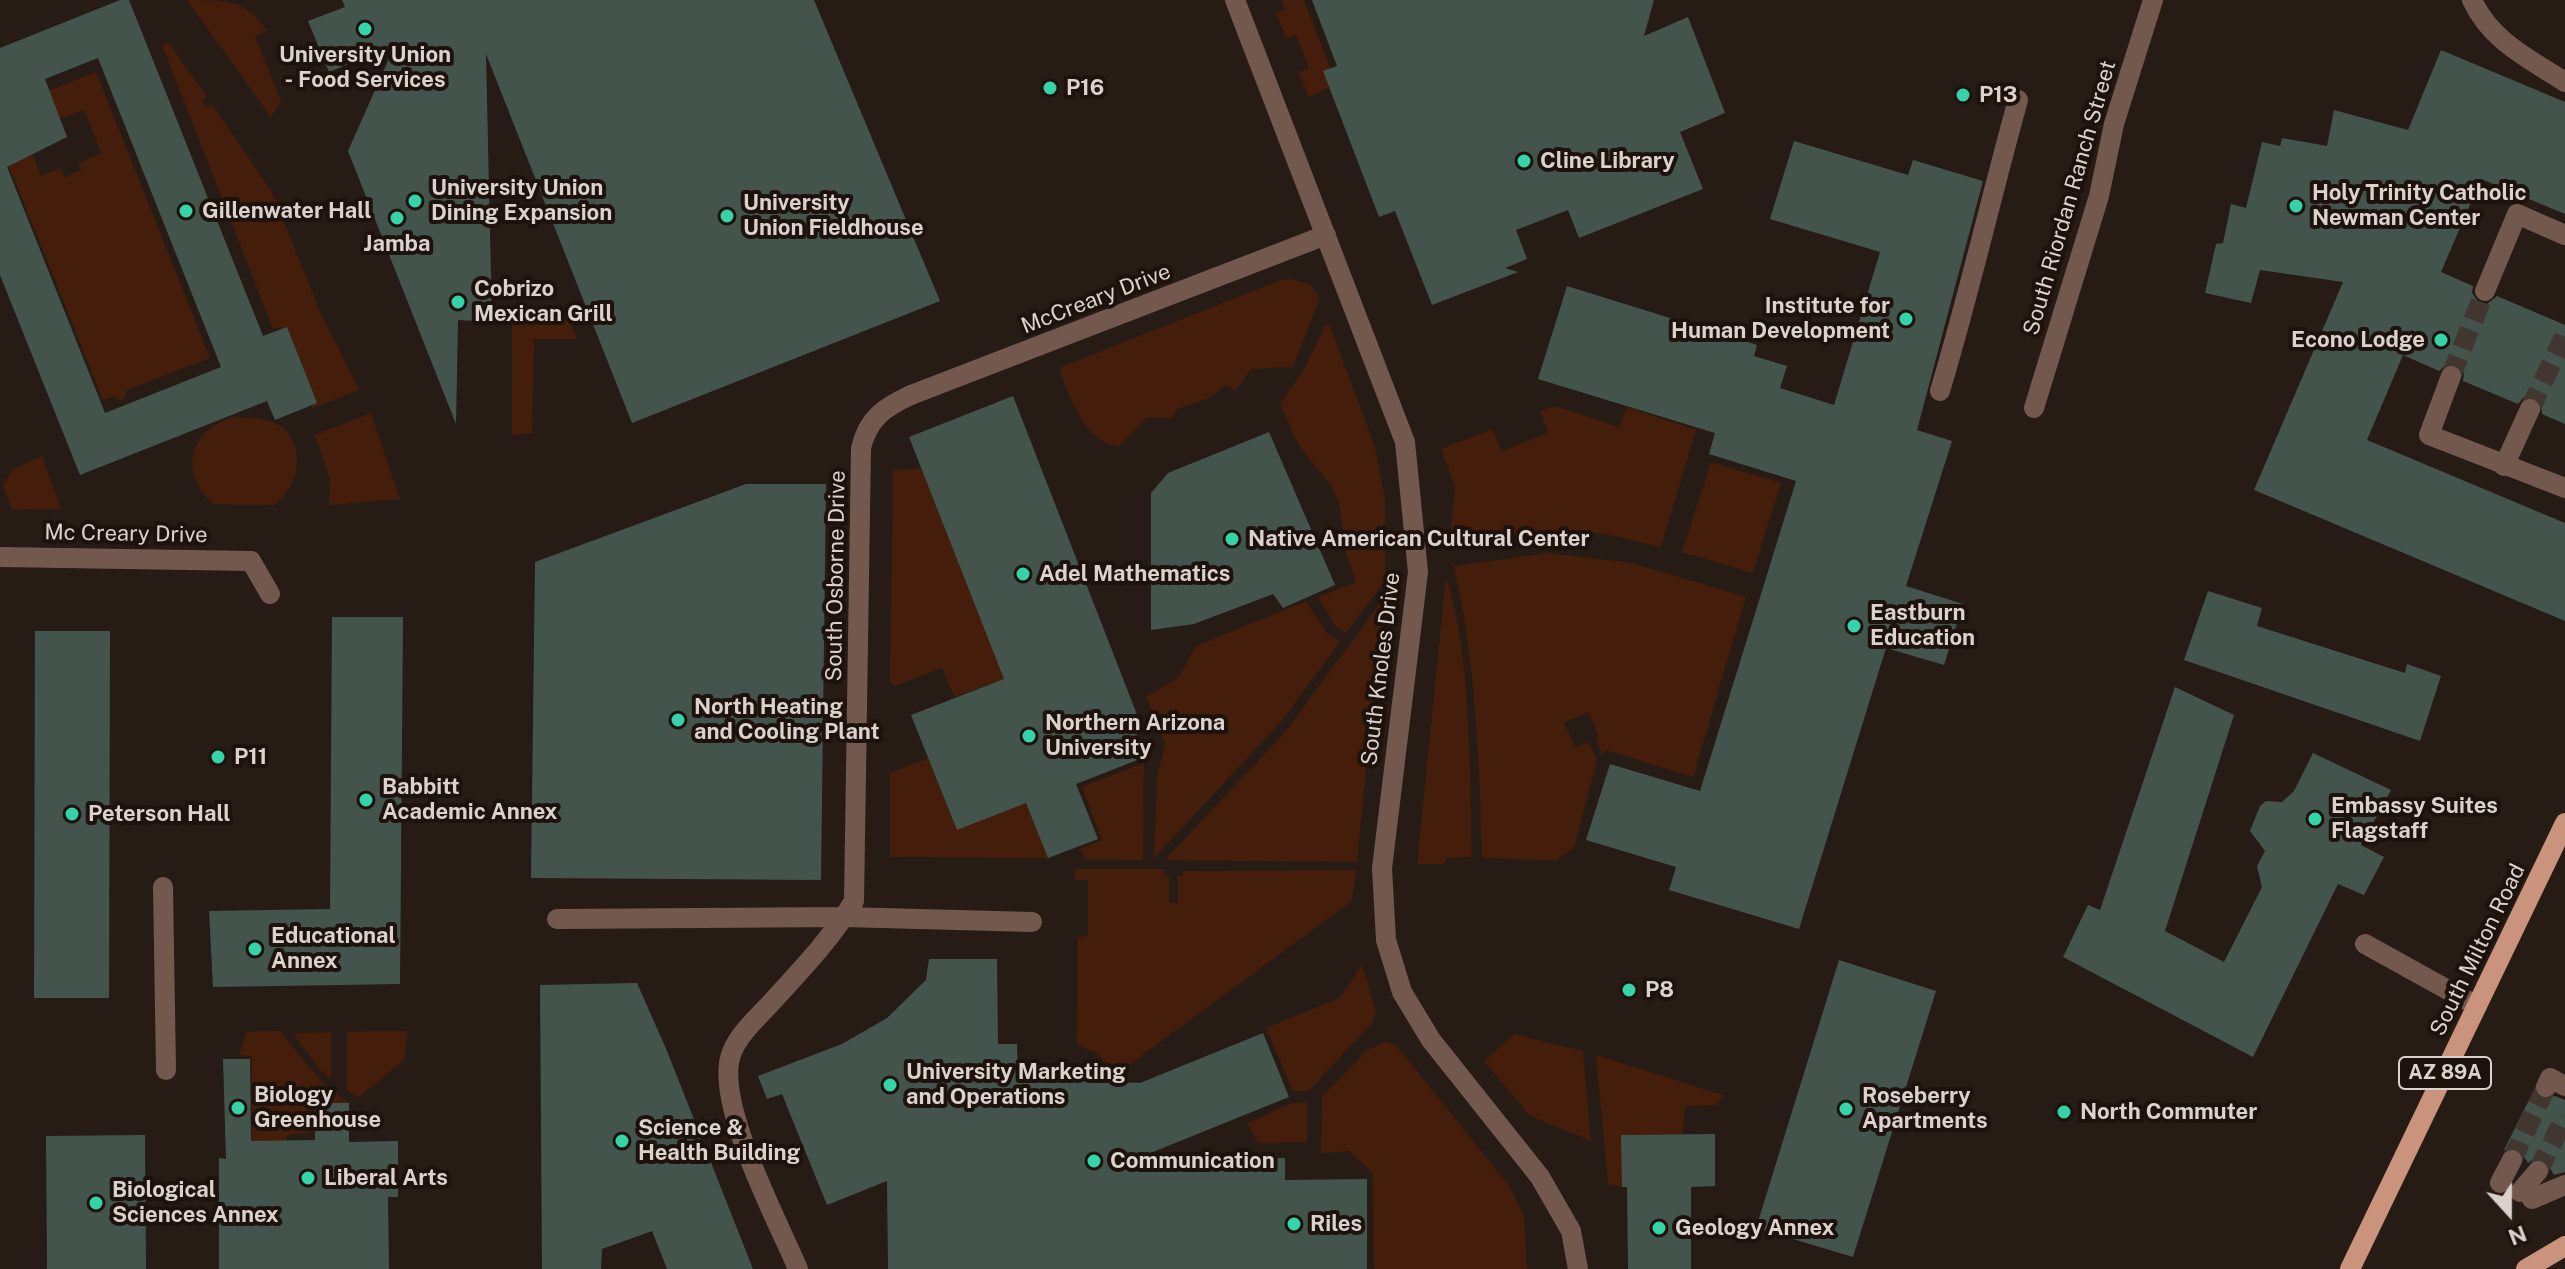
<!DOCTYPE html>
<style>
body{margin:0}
#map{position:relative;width:2565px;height:1269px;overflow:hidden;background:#271b15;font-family:"Public Sans",sans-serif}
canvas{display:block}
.north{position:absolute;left:2469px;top:1173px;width:80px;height:80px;-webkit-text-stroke:6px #1e120c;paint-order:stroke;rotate:159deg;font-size:22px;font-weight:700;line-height:32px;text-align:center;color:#dbd2ce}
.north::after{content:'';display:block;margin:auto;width:28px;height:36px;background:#dbd2ce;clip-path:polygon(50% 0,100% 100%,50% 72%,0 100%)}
</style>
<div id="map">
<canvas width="2565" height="1269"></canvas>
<div class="north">N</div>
</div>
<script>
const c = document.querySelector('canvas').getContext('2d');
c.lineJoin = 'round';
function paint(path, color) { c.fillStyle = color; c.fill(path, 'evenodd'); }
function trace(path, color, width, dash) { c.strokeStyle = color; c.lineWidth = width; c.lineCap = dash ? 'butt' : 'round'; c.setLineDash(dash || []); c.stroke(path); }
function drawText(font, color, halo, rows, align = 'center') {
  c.font = font + ' "Public Sans",sans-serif'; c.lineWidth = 8; c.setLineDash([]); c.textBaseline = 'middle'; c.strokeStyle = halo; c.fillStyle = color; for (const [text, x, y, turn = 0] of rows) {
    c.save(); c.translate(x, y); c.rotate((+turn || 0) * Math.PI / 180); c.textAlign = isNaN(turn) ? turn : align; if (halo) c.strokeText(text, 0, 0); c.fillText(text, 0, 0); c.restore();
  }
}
const green = new Path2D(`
 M187,0C226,0 248,0 267,31L255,36L281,102L271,117Z
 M1281,0H1304L1336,83L1309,98L1299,73L1309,68L1296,35L1286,38L1276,13L1285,9Z
 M169,43L207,97L202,100L206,107L212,104L272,192L321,314L360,390L312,408L281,327L273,329L162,45Z
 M96,72L210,358L127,390L125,398L119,400L115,396L103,400L0,144L27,156L33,154L41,176L61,168L65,177L81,170L79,163L101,153L84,110L52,121L41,94Z
 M1292,279L1310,285L1320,298L1293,367L1251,369L1235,391L1226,385L1207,399L1177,409L1173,418H1147L1118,447C1082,436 1074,406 1061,375V367L1281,280Z
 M512,318H569L577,339H534L532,433L512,435Z
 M1326,324L1330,326L1375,447L1385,499V581L1346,633L1335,626L1318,597L1356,582L1346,552L1339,503L1332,487L1298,444L1280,404L1304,369Z
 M1555,406L1619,427L1627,407L1696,430L1661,547L1605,534L1571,530L1450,541L1455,487L1441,449L1492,429L1502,451L1548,433L1540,411Z
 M371,413L400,499L329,505L330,479L315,435Z
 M232,417C248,418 270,418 282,427C308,448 298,488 274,505L213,504C179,471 188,433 232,417Z
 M42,456L61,509L12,510L3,485L13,469Z
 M1711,462L1781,483L1753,573L1682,552Z
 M922,469L1004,679L954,697L942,668L894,686L890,682L893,470Z
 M1549,553L1632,563L1746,597L1693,777L1606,750L1602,756L1596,740L1599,737L1588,712L1564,723L1575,747L1589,742L1597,760L1574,848L1556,860L1482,858C1479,759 1476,662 1454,566Z
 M1446,576C1472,659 1469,770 1472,857L1446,858L1445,864H1417Z
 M1383,599L1357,862L1165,860L1286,731Z
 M1306,601L1327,633L1340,642L1280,723L1154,858L1157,777L1165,743L1146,697L1179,677L1196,646Z
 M928,758L957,830L1026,803L1048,858L890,857V773Z
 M1144,763L1143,860L1085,859L1080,849L1102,840L1082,787Z
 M1075,869H1164V876H1169V903H1178V876H1183V871L1356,870L1352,901L1118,1073L1095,1052L1077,1045L1078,937L1088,936V880H1075Z
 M1362,965L1376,1011L1372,1023L1309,1091H1293L1266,1028L1340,998Z
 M280,1031L326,1087L349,1103H315L314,1132L287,1135L283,1153L252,1154V1056L239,1055L247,1032Z
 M408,1031L404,1060L359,1097L347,1091V1032Z
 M331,1032V1079L320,1070L293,1033Z
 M1514,1034L1583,1051L1591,1141L1530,1116L1484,1061Z
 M1386,1042L1396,1045L1510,1187L1524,1216L1527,1269H1374L1373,1173L1349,1151L1321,1153L1322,1097L1367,1050Z
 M1596,1055L1723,1095L1717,1105L1685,1106L1683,1134L1622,1135V1187L1608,1184Z
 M1307,1102V1142L1258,1143L1247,1123L1292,1103Z`);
const building = new Path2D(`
 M120,0H129L263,336L287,327L317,403L275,420L267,401L80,475L0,275V48ZM98,58L221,367L105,413L7,167L67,137L45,79Z
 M342,0H814L940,301L632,423L486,54L492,322L458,320L456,424L348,151L395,45L329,72L308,21L345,7Z
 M1312,0H1654L1644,36L1688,17L1725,113L1680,132L1703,189L1579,238L1568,210L1516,230L1527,259L1505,268L1518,272L1432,305L1395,211L1379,217L1323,71L1337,66Z
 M2441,50L2565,102V214L2481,179L2441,272L2473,286L2472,293L2479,303L2487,304L2497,296L2565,325V424L2542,414L2541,402L2535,397L2523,398L2518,404L2463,381L2464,373L2456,364L2448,363L2439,371L2403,355L2367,440L2565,523V621L2254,490L2343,282L2260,270L2251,303L2205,293L2216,244L2223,243L2231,204L2246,208L2262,142L2280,146L2282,138L2327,146L2334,110L2408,130Z
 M1794,141L1908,175L1913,160L1983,181L1917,430L1952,441L1906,586L1963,604L1944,665L1886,648L1799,929L1669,890L1676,867L1586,840L1610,764L1700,791L1796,481L1709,454L1715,433L1538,379L1567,286L1757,345L1754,356L1787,366L1780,388L1834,405L1880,252L1770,219Z
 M1013,396L1143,730L1136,733L1145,757L1076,784L1098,839L1048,858L1026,803L957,830L911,715L1004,679L909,437Z
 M1269,432L1335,585L1283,608L1273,594L1194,624L1151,630V493L1168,473Z
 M746,484H826L821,880L531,878L535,562Z
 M2208,591L2262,608L2257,626L2405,673L2407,664L2441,676L2420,741L2184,660Z
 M332,617H403L400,984L213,987L209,911L330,909Z
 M35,631H110L109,998H34Z
 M2175,687L2234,715L2165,931L2224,962L2262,887L2257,866L2265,851L2250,831L2260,806L2266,801L2282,802L2294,791L2313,753L2391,790L2361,845L2384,857L2364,895L2338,884L2253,1057L2063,957L2088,905L2100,910Z
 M929,959H997L998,1044H1017L1018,1077L1140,1083L1263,1033L1289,1097L1138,1158H1285V1180L1367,1179V1269H888L887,1181L827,1205L782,1094L767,1099L758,1076L842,1044L887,1018L926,980Z
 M1839,960L1936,991L1853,1257L1756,1228Z
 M637,983L667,1051L753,1269H667L652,1231L602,1249L601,1269H542L540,985Z
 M223,1059H250L251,1141L315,1140V1103H349V1142L398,1141V1197H388L389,1269H219V1158L226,1159Z
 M2534,1090L2541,1099L2555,1096L2565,1100V1172L2554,1175L2546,1161L2534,1159L2528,1163L2519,1149L2504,1150Z
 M1715,1134V1186L1691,1187V1269H1628L1627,1187H1622L1621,1135Z
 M145,1135L146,1269H47L46,1136Z`);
const minorTunnel = new Path2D(`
 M2451,376L2485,291
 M2530,409L2565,335
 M2512,1160L2546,1087
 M2538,1171L2565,1117`);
const minor = new Path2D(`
 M1235,0L1405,442L1418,572L1382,868L1386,940L1402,992L1431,1040L1540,1177L1571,1231L1578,1269
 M2472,0C2491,41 2528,58 2565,82
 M2485,291L2517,214L2565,235
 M2451,376L2429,435L2565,488
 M1940,391C1969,295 1991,197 2018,100
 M2034,408L2099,196L2114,124L2153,0
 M2504,466L2530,409
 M0,557L251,561L270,594
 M163,887L166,1070
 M557,919L844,917L1032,922
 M2365,944L2477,1006
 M2546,1087L2550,1078L2565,1086
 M2500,1183L2512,1160
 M2520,1192L2538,1171
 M2532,1199L2565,1185
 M798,1269C778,1221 712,1099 732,1052C739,1034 757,1018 770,1004C800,971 831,939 854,901L861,448C868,418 885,407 911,395L1326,235`);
const major = new Path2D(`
 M2350,1269L2565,823
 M2526,1269L2565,1246`);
const markers = [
 [365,29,8,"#34d4a8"],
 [1050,88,8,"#34d4a8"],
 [1963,95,8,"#34d4a8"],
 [1524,161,8,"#34d4a8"],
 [415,201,8,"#34d4a8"],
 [2296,206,8,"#34d4a8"],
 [186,211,8,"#34d4a8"],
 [727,216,8,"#34d4a8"],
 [397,218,8,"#34d4a8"],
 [458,302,8,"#34d4a8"],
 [1906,319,8,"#34d4a8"],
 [2441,340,8,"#34d4a8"],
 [1232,539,8,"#34d4a8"],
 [1023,574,8,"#34d4a8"],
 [1854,626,8,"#34d4a8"],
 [678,720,8,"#34d4a8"],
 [1029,736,8,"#34d4a8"],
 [218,757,8,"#34d4a8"],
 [366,800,8,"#34d4a8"],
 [72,814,8,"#34d4a8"],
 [2315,819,8,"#34d4a8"],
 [255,949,8,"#34d4a8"],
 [1629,990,8,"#34d4a8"],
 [890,1085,8,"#34d4a8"],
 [238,1108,8,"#34d4a8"],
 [1846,1109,8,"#34d4a8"],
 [2064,1112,8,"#34d4a8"],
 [622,1141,8,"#34d4a8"],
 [1094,1161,8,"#34d4a8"],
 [308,1178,8,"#34d4a8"],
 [96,1203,8,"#34d4a8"],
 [1294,1224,8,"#34d4a8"],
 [1659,1228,8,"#34d4a8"]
];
const shields = [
 [2445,1073,92]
];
const shieldNames = [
 ["AZ 89A",2445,1073]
];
const poiNames = [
 ["University Union",365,55,"center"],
 ["- Food Services",365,80,"center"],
 ["P16",1066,88],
 ["P13",1979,95],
 ["Cline Library",1540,161],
 ["University Union",431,188],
 ["Dining Expansion",431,213],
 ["Holy Trinity Catholic",2312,193],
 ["Newman Center",2312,218],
 ["University",743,203],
 ["Union Fieldhouse",743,228],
 ["Gillenwater Hall",202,211],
 ["Jamba",397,244,"center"],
 ["Cobrizo",474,289],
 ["Mexican Grill",474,314],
 ["Institute for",1890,306,"right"],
 ["Human Development",1890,331,"right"],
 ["Econo Lodge",2425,340,"right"],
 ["Native American Cultural Center",1248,539],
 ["Adel Mathematics",1039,574],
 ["Eastburn",1870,613],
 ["Education",1870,638],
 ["North Heating",694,707],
 ["and Cooling Plant",694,732],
 ["Northern Arizona",1045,723],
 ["University",1045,748],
 ["P11",234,757],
 ["Babbitt",382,787],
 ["Academic Annex",382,812],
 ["Embassy Suites",2331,806],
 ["Flagstaff",2331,831],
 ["Peterson Hall",88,814],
 ["Educational",271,936],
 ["Annex",271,961],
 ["P8",1645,990],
 ["University Marketing",906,1072],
 ["and Operations",906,1097],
 ["Biology",254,1095],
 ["Greenhouse",254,1120],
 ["Roseberry",1862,1096],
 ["Apartments",1862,1121],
 ["North Commuter",2080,1112],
 ["Science &",638,1128],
 ["Health Building",638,1153],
 ["Communication",1110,1161],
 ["Liberal Arts",324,1178],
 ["Biological",112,1190],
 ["Sciences Annex",112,1215],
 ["Riles",1310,1224],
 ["Geology Annex",1675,1228]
];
const streetNames = [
 ["South Riordan Ranch Street",2070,198,-74],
 ["McCreary Drive",1096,299,-21],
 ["Mc Creary Drive",126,534,1],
 ["South Osborne Drive",836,576,-89],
 ["South Knoles Drive",1381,669,-83],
 ["South Milton Road",2478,950,-64]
];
paint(green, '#441e0b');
paint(building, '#43544d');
trace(minorTunnel, '#423631', 20, [20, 10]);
trace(minor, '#73594d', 20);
trace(major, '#ca947c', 20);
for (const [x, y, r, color] of markers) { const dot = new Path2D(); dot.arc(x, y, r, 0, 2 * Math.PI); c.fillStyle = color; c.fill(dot); trace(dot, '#1e120c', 3); }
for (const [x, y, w] of shields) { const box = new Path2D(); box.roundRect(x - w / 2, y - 16, w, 32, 6); c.fillStyle = '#1e120c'; c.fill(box); trace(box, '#dbd2ce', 2); }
drawText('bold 20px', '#dbd2ce', null, shieldNames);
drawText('bold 22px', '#dbd2ce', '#1e120c', poiNames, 'left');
drawText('22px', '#dbd2ce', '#1e120c', streetNames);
</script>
